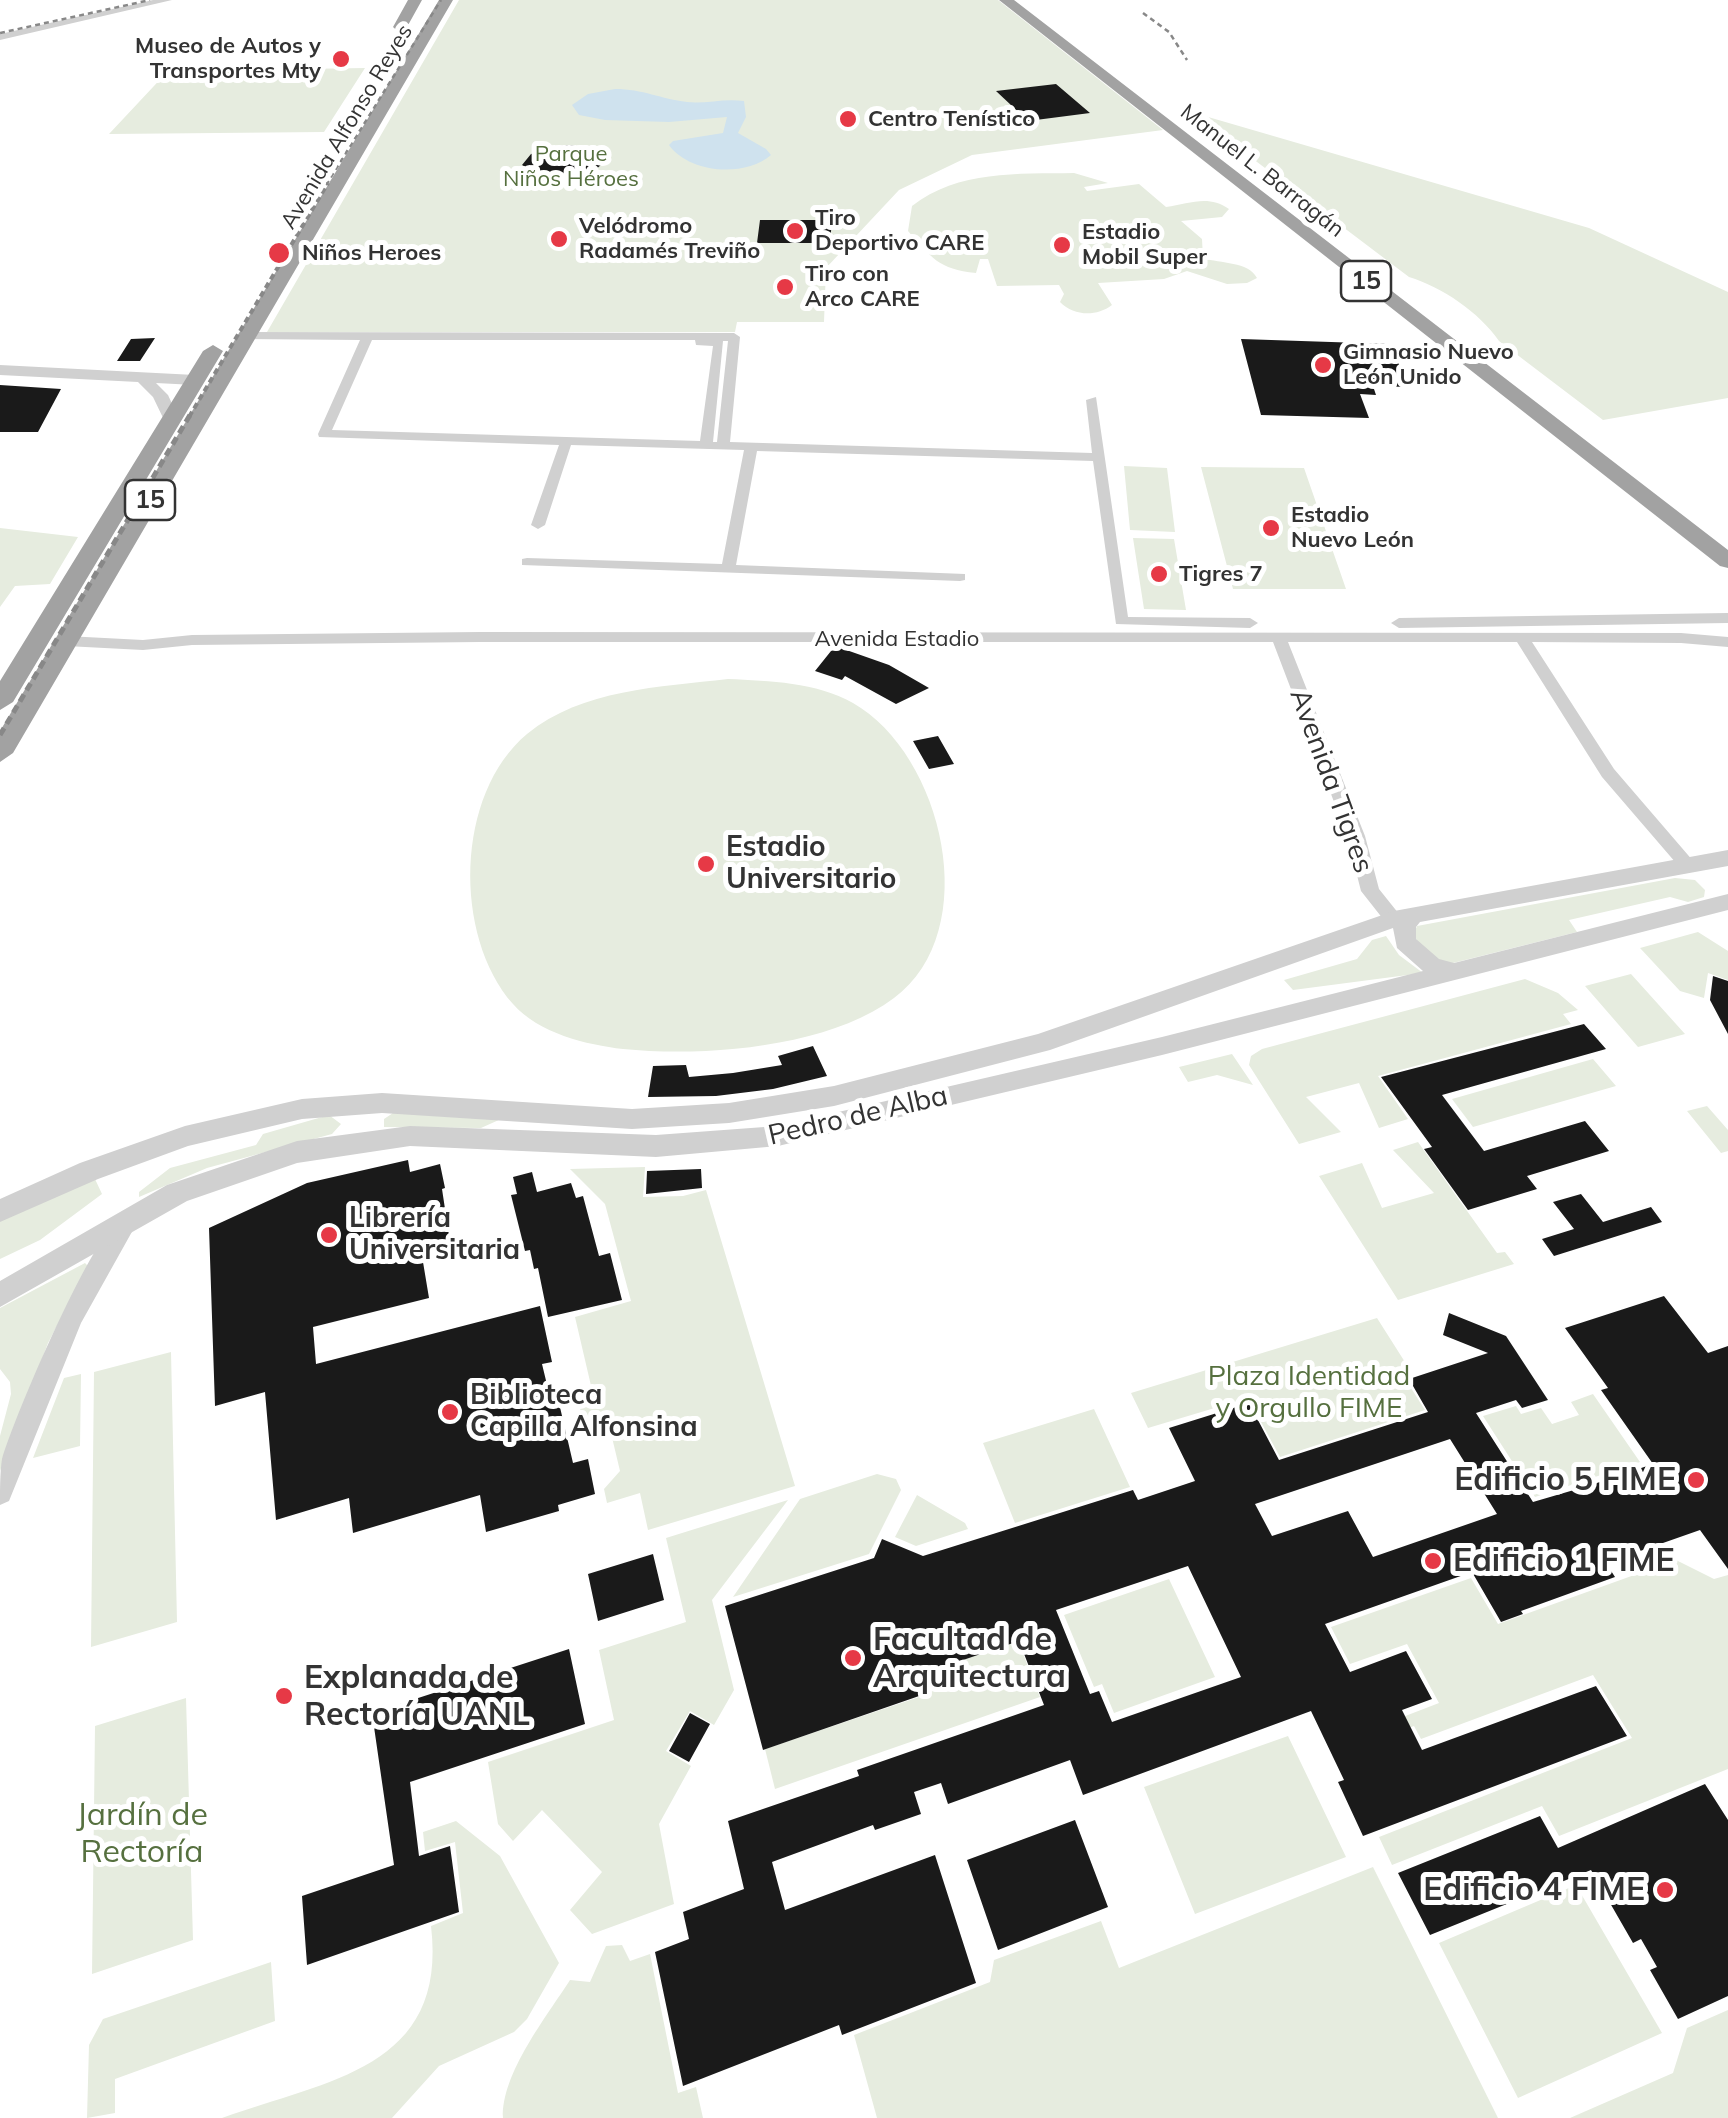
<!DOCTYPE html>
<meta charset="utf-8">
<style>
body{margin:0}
canvas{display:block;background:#fff}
</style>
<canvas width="1728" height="2118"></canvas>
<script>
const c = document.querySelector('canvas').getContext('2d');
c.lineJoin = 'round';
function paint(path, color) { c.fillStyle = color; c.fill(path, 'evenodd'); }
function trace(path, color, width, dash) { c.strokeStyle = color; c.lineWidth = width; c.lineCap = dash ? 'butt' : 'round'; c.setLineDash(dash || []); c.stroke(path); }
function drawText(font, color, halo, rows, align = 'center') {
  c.font = font + ' Mulish,sans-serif'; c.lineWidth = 10; c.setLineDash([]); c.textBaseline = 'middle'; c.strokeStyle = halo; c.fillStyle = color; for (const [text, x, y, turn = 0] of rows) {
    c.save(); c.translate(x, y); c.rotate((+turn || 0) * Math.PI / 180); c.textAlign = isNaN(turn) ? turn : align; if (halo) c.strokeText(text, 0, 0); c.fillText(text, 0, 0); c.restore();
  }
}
const green = new Path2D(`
 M459,0H998L1163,130L972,155L899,190L826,268L824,322H737L735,332H267Z
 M365,68L324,132L109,134L168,71Z
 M1191,112L1589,228L1728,292V398L1603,420L1499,341C1479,312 1442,287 1409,277Z
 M1074,173L1108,183L1084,187L1087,191L1139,184L1166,207C1189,204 1208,194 1229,209L1222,217L1181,221L1202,239L1203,258C1221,264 1248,261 1257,278L1247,283L1227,284L1187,271L1164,279L1098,283L1112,305C1096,317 1074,316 1060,302L1064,294L1059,285L997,286L988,259H980L976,273C938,269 932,258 908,231L912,206C958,170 1018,174 1074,173Z
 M1124,466L1167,468L1175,532L1130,530Z
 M1201,467L1304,468L1346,589H1233Z
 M0,528L78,537L50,584L15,586L0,607Z
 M1133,538L1174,539L1186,610L1144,609Z
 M728,679C770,681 816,682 853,703C943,754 985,931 894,998C827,1048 704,1057 623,1049C587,1045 538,1033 513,1004C453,936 455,794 527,734C582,689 660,687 728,679Z
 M1675,878L1695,880L1705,890L1704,897L1688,902L1670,897L1569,920L1577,932L1453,963L1441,962L1420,950L1414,933L1417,926Z
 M1698,932L1728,951V980L1708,973L1704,998L1680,991L1640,948Z
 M1386,936L1399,955L1423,973L1293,990L1284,980L1357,959L1372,940Z
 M1631,974L1685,1034L1638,1047L1585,986Z
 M1525,979L1558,993L1578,1010L1563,1014L1571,1024L1378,1076L1408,1119L1379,1128L1359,1083L1306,1097L1341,1132L1299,1144L1249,1065L1251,1056L1262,1049Z
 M1232,1054L1253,1085L1217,1075L1188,1082L1179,1067Z
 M1593,1059L1616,1086L1473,1127L1452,1099Z
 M1707,1106L1728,1130V1151L1721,1153L1687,1111Z
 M393,1113L501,1119L481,1128L384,1127V1119Z
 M329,1115L341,1124L332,1134L207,1168L139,1197V1192L170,1168L256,1145L263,1134Z
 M1418,1142L1497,1253L1505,1252L1514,1264L1398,1300L1319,1176L1362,1163L1382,1208L1434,1193L1393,1150Z
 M645,1167L643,1197L683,1196L706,1190L795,1486L648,1530L640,1493L607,1503L604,1489L620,1471L610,1429L586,1435L577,1395L592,1390L575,1317L631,1301L605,1204L570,1169Z
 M95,1179L102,1194L40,1240L0,1259V1221Z
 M85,1263L88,1266L48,1343L0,1471V1436L11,1394L10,1382L0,1369V1308Z
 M1377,1318L1410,1370L1402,1374L1425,1410L1280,1457L1248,1398L1148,1428L1131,1393Z
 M171,1352L177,1622L91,1647L94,1372Z
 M81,1374L80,1446L33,1458L64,1378Z
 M1593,1394L1640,1462L1535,1497L1483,1416L1516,1406L1521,1414L1541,1408L1552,1424L1579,1415L1571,1402Z
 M1094,1409L1130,1487L1015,1523L983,1443Z
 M877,1474L896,1479L901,1490L869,1554L733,1597L800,1499Z
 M917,1495L965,1523L968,1529L916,1546L895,1537Z
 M788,1500L712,1600L734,1690L714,1725L690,1711L666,1751L691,1766L659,1824L674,1904L592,1934L570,1910L602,1872L542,1810L513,1841L498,1824L488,1762L614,1720L599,1650L686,1622L666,1538Z
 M1676,1560L1714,1579L1728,1575V1769L1559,1836L1542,1806L1392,1865L1379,1837L1632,1738L1593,1675L1421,1739L1414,1726L1374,1741L1369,1730L1439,1703L1407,1644L1350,1664L1331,1627L1471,1578L1498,1624Z
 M1169,1579L1215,1677L1114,1713L1102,1684L1094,1687L1064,1615Z
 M1018,1641L1040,1697L775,1789L765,1749L922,1696L916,1676Z
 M186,1698L193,1940L92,1974L95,1726Z
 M1288,1736L1346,1857L1195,1914L1144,1787Z
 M456,1821L500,1856L559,1963L527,2019L514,2032L439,2066L392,2118H222C327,2080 448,2069 431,1926L463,1913L455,1842L425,1851L423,1832Z
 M1373,1867L1498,2118H877L854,2035L990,1982L994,1960L1101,1921L1119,1968Z
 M1576,1885L1662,2033L1518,2098L1439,1943Z
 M622,1945L630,1961L650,1954L678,2093L696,2087L703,2118H503C501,2074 547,2016 570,1980L590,1982L606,1946Z
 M271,1962L275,2021L115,2079V2113L87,2118L89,2045L103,2019Z
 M1728,2010V2118H1570L1673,2073L1687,2028Z`);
const water = new Path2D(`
 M615,89C643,89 661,99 687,102C706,104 724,98 744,101L746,117L738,133L766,149L771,155C744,178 689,173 669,145L673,141L723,133L727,117L669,122L605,120L579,115L572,105L588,94Z`);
const building = new Path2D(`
 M1056,84L1090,113L1028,121L996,91Z
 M564,145L591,147L609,158L594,171L568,176L540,175L522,165L531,154Z
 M760,220H832L830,243H757Z
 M155,338L140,361H117L131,339Z
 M1241,339L1391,344L1408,387L1373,386L1376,395L1360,394L1369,418L1261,415Z
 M0,385L61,389L38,432H0Z
 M835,646L889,665L929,688L896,704L845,676L842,680L815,671Z
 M938,736L954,764L929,769L913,741Z
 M1713,976L1728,981V1034L1710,1000Z
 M1584,1024L1606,1049L1442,1095L1484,1151L1585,1121L1609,1151L1527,1176L1537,1189L1468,1210L1424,1149L1432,1147L1381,1077Z
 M813,1046L827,1076L773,1089L716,1096L648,1097L653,1066L686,1065L689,1077L733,1073L782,1065L778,1056Z
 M408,1160L410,1172L440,1164L445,1188L442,1189L450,1242L421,1250L429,1298L313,1327L316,1364L540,1306L552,1362L542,1364L549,1393L554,1404L559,1403L573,1463L588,1459L595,1494L558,1505L559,1511L486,1532L480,1495L353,1533L349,1498L276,1520L265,1392L215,1406L209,1228L307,1183Z
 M701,1169L702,1188L646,1194L647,1171Z
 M532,1172L537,1192L571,1183L576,1198L583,1196L599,1256L610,1253L622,1300L548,1317L538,1268L534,1269L530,1250L525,1251L511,1195L517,1194L513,1177Z
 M1581,1194L1603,1222L1651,1207L1662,1222L1554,1256L1542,1239L1574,1229L1553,1202Z
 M1664,1296L1708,1353L1728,1346V1569L1700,1530L1606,1563L1615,1577L1521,1611L1523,1614L1501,1622L1472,1572L1325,1624L1350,1672L1406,1651L1432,1699L1402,1710L1422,1750L1596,1686L1627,1736L1363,1836L1338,1782L1344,1780L1311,1711L1083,1795L1070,1760L948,1804L941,1783L914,1792L921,1814L875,1830L873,1825L772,1862L785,1910L935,1855L976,1983L842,2035L839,2025L683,2086L655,1952L689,1939L683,1912L744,1889L728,1821L859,1776L857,1770L1044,1705L1019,1641L916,1676L922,1695L763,1750L725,1606L874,1558L882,1539L923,1556L1133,1490L1138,1500L1195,1481L1169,1428L1249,1403L1279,1460L1428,1412L1409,1379L1488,1353L1443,1335L1449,1313L1506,1336L1548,1400L1522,1408L1516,1400L1476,1413L1533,1502L1591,1485L1653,1464L1601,1390L1608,1388L1565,1328ZM1450,1439L1497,1514L1373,1557L1348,1511L1272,1536L1255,1504ZM1188,1566L1241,1677L1112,1722L1099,1691L1090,1694L1056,1610Z
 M653,1554L664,1600L598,1621L588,1574Z
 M569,1649L585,1724L410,1782L419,1856L450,1846L459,1912L307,1965L302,1896L394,1865L372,1713Z
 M690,1713L710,1724L689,1762L669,1751Z
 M1705,1784L1728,1820V1996L1678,2019L1650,1970L1657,1967L1641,1939L1633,1943L1591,1870L1430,1935L1398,1873L1540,1816L1558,1848Z
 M1075,1820L1108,1907L998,1950L967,1860Z`);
const minor = new Path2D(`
 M247,332L734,333L740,337L730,442L1092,453L1086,400L1096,397L1128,617L1250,618L1258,623L1250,628L1116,624L1093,461L757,451L736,565L965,574V580L960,581L522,565V559L527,558L722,564L744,450L571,445L545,525L538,529L531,525L559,445L319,437L318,434L360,340L243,339L241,336ZM372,340H695L696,345L713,346L700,441L332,430ZM723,341H728L717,442H713Z
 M1728,613V623L1399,628L1391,623L1399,618Z
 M480,632L1681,633L1728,637V647L1681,643L1532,642L1614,769L1694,862L1697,866L1694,870H1682L1602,777L1517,642H1288L1365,836L1379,889L1403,919L1394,925L1387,924L1361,891L1347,836L1273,642H480L192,645L143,650L66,646L58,641L66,636L143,640L192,635Z
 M127,1212L135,1215L138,1221L81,1323L9,1501L0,1505C0,1490 0,1472 2,1459C13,1420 96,1223 127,1212Z`);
const tertiary = new Path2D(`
 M153,0H172L0,40V34Z
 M0,365L195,375L203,380L195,385L156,383L168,395L179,419L171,424L165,422L153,397L138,382L0,375Z
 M1728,850V866L1420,922L1416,927V939L1439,959L1454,963L1728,894V910L1162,1055L778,1146L656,1157L410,1146L297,1163L187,1201L0,1307V1281L167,1185L297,1141L410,1126L656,1135L778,1126L1162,1037L1423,971L1397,948L1393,928L1050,1050L834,1106L729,1123L632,1129L382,1113L302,1119L188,1146L98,1179L0,1222V1199L80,1163L185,1126L302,1099L382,1093L632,1109L729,1103L834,1086L1038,1034L1394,911Z`);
const trunk = new Path2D(`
 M408,0H422L407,27L410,32L403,36L393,27Z
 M439,0H453L13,753L0,762V731Z
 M999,0H1014L1728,550V568L1720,566Z
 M213,345L223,351L13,702L0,710V681L203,351Z`);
const railFar2 = new Path2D(`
 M1143,13L1169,32L1187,60
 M0,33L150,0
 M326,185L441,0`);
const railFar1 = new Path2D(`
 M189,417L328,183`);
const rail = new Path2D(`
 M0,735L190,415`);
const markers = [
 [341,59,10,"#e63946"],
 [848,119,10,"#e63946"],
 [795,231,10,"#e63946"],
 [559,239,10,"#e63946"],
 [1062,245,10,"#e63946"],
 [279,253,12,"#e63946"],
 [785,287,10,"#e63946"],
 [1323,365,10,"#e63946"],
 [1271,528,10,"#e63946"],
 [1159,574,10,"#e63946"],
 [706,864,10,"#e63946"],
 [329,1235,10,"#e63946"],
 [450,1412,10,"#e63946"],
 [1696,1480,10,"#e63946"],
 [1433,1561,10,"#e63946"],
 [853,1658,10,"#e63946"],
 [284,1696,10,"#e63946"],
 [1665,1890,10,"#e63946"]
];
const farPoinames = [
 ["Museo de Autos y",321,46,"right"],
 ["Transportes Mty",321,71,"right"],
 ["Centro Tenístico",868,119],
 ["Tiro",815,218],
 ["Deportivo CARE",815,243],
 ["Velódromo",579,226],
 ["Radamés Treviño",579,251],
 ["Estadio",1082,232],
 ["Mobil Super",1082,257],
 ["Niños Heroes",302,253],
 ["Tiro con",805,274],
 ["Arco CARE",805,299],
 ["Gimnasio Nuevo",1343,352],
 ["León Unido",1343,377],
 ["Estadio",1291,515],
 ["Nuevo León",1291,540],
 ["Tigres 7",1179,574]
];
const farStreetnames = [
 ["Avenida Alfonso Reyes",347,127,-59],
 ["Manuel L. Barragán",1262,171,38],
 ["Avenida Estadio",897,639]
];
const farParknames = [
 ["Parque",571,154],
 ["Niños Héroes",571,179]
];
const shields = [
 [1366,281,50],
 [150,500,50]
];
const shieldNames = [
 ["15",1366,281],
 ["15",150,500]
];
const streetNames = [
 ["Avenida Tigres",1331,781,70],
 ["Pedro de Alba",858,1116,-13]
];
const poiNames = [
 ["Estadio",726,848],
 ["Universitario",726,880],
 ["Librería",349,1219],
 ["Universitaria",349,1251],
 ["Biblioteca",470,1396],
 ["Capilla Alfonsina",470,1428]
];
const parkNames = [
 ["Plaza Identidad",1309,1377],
 ["y Orgullo FIME",1309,1409]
];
const nearPoinames = [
 ["Edificio 5 FIME",1676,1480,"right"],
 ["Edificio 1 FIME",1453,1561],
 ["Facultad de",873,1640],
 ["Arquitectura",873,1677],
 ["Explanada de",304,1678],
 ["Rectoría UANL",304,1715],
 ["Edificio 4 FIME",1645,1890,"right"]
];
const nearParknames = [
 ["Jardín de",142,1815],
 ["Rectoría",142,1852]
];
paint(green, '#e6ecdf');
paint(water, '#cfe2ee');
paint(building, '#1a1a1a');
paint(minor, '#d0d0d0');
paint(tertiary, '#d0d0d0');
paint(trunk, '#a2a2a2');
trace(railFar2, '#888', 2.5, [5, 4]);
trace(railFar1, '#888', 4, [6, 4]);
trace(rail, '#888', 5, [8, 5]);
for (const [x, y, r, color] of markers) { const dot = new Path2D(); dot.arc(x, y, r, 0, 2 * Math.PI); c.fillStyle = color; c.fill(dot); trace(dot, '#fff', 4); }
drawText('bold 22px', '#333', '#fff', farPoinames, 'left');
drawText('22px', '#333', '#fff', farStreetnames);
drawText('22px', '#56703f', '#fff', farParknames);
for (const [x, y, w] of shields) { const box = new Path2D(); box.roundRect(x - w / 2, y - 20, w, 40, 8); c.fillStyle = '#fff'; c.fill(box); trace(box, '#333', 2.5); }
drawText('bold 25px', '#333', null, shieldNames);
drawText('28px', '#333', '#fff', streetNames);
drawText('bold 28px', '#333', '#fff', poiNames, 'left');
drawText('28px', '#56703f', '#fff', parkNames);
drawText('bold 32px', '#333', '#fff', nearPoinames, 'left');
drawText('32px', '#56703f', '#fff', nearParknames);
</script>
